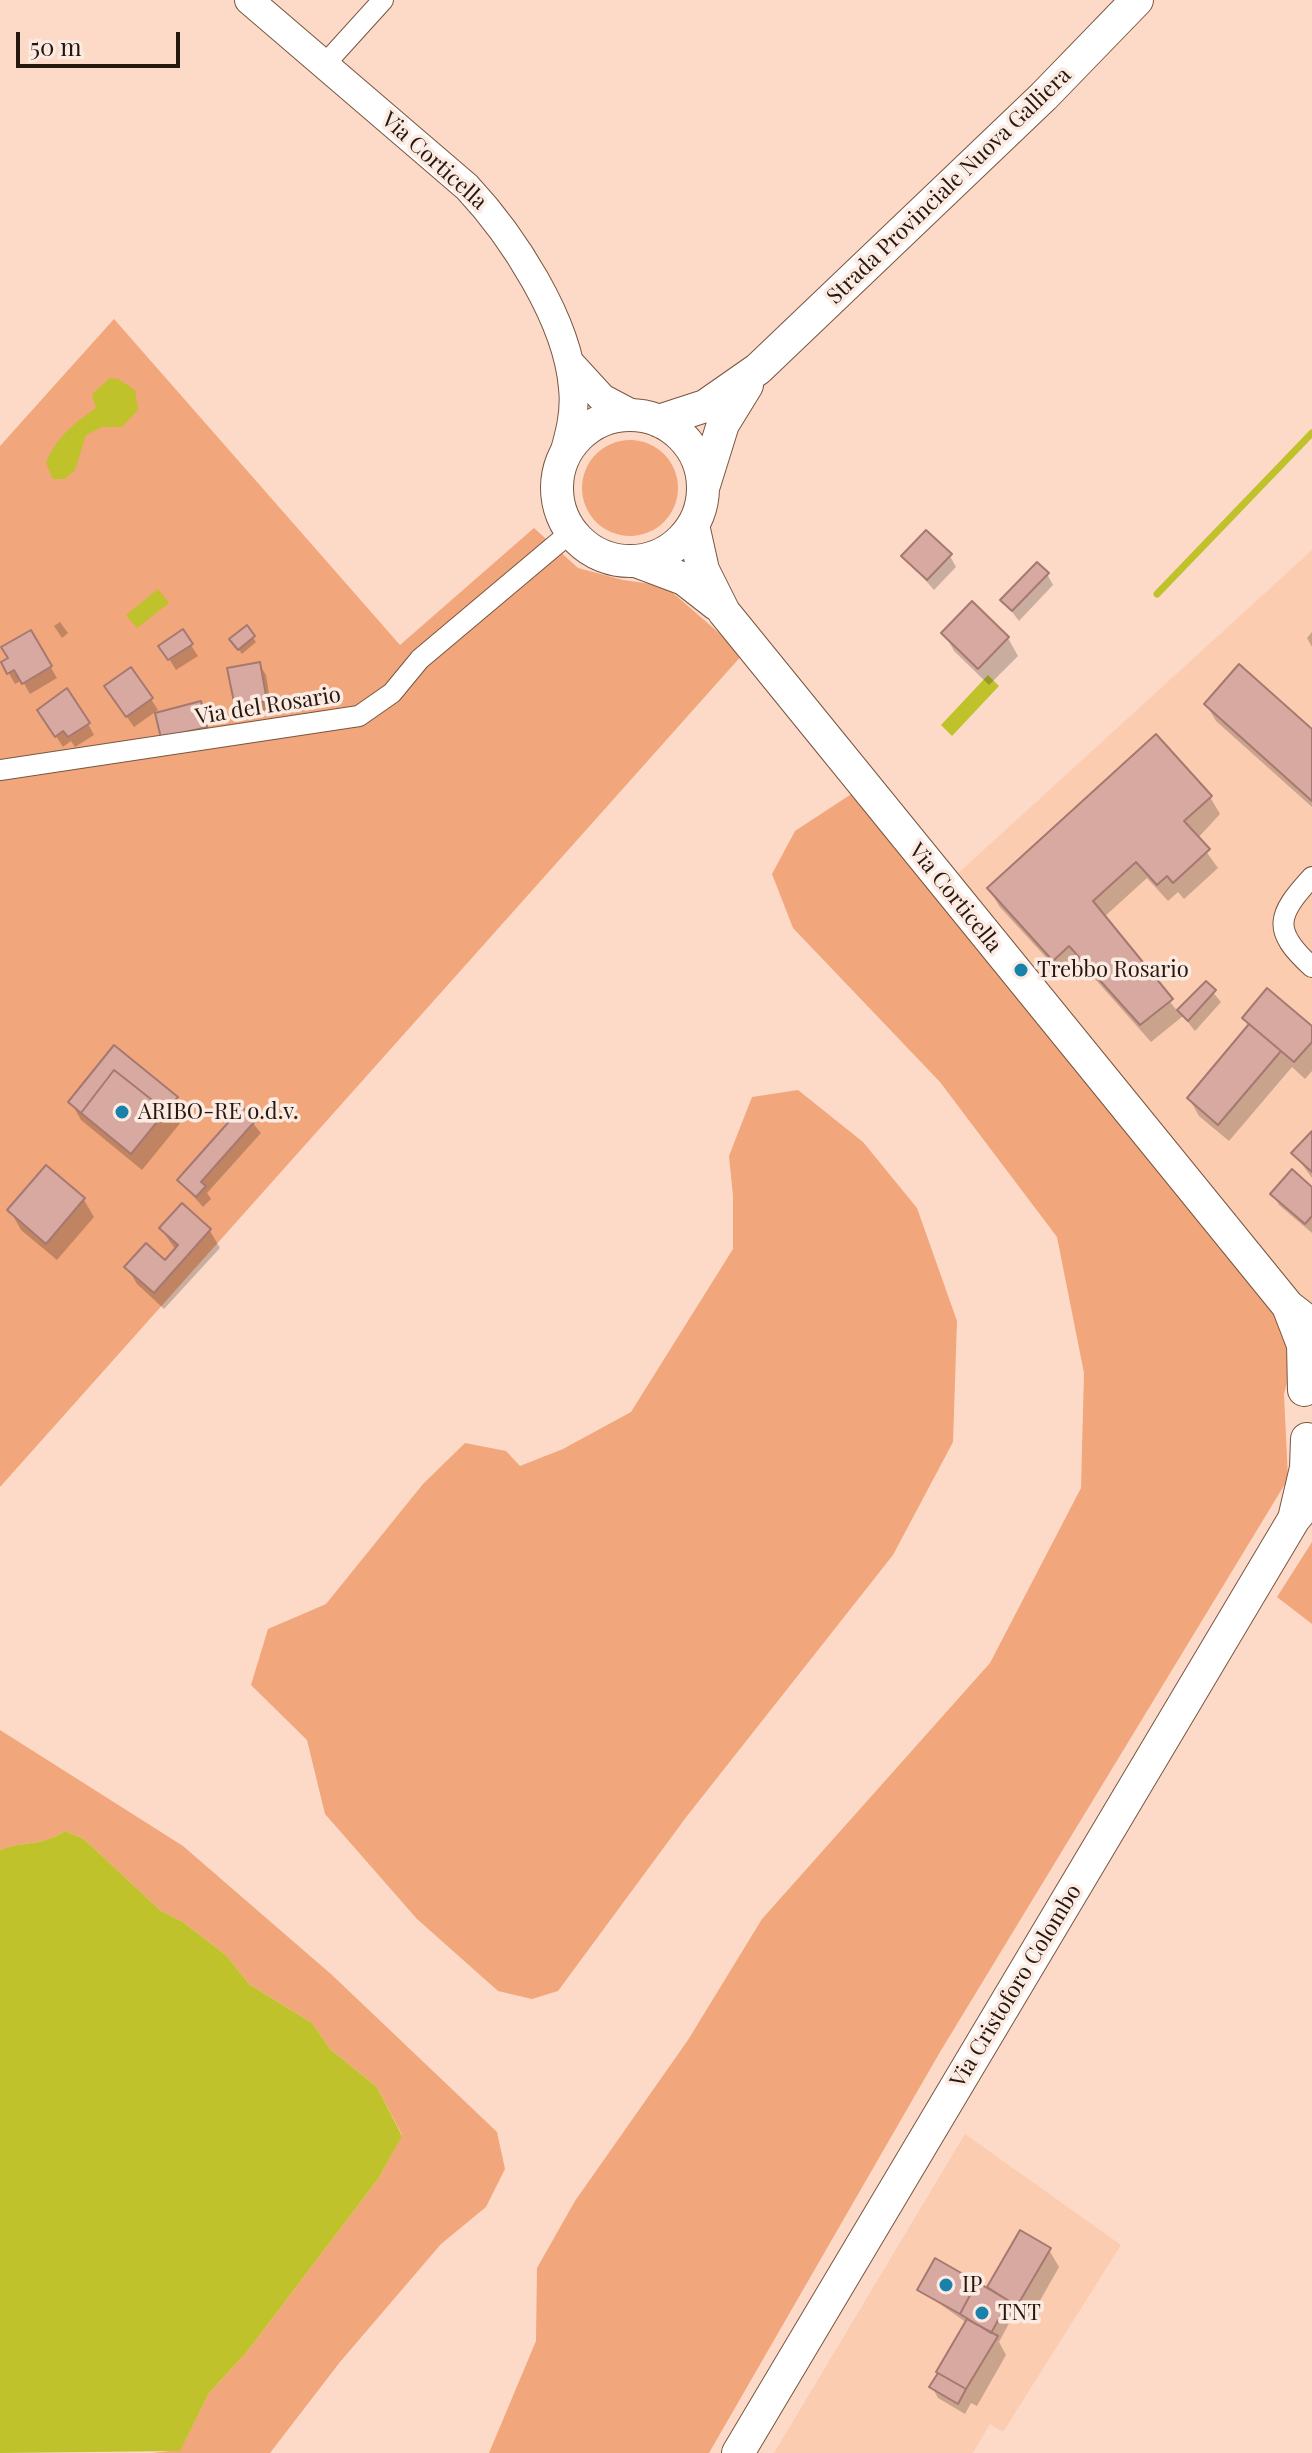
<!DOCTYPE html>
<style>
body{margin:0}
#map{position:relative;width:1312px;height:2453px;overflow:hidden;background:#fcdac7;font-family:"Playfair Display",serif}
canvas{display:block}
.scale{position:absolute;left:16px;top:32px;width:164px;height:36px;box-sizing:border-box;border:4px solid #26170f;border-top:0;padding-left:10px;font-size:24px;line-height:28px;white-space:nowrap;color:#26170f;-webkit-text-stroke:6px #fcebe2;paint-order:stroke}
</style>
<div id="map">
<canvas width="1312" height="2453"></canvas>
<div class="scale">50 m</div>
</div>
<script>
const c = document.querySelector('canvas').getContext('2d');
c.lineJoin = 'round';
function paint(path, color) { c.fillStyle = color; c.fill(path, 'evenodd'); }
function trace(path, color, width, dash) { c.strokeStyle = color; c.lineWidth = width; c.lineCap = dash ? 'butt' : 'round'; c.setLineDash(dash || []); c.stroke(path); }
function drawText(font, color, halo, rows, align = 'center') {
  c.font = font + ' "Playfair Display",serif'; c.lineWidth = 7; c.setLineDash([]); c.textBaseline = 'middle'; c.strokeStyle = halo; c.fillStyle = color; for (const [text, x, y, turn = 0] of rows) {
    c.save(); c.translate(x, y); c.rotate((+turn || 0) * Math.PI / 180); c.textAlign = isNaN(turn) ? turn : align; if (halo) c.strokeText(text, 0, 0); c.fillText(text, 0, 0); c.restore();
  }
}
const built = new Path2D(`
 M1312,550V1306L1296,1293L953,878Z
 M965,2134L1121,2245L1003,2432L990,2424L973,2453H774Z`);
const green = new Path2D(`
 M114,319L400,645L534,528L578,568L623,580L665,586L743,654L0,1487V446Z
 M582 488a48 48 0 1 1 96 0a48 48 0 1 1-96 0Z
 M856,791L1271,1306L1289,1335L1290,1372L1284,1394L1288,1479L940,2052L709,2453H489L536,2341L537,2268L575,2201L688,2040L762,1919L990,1663L1081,1488L1084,1373L1057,1237L940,1082L793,928L772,874L795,831Z
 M798,1090L863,1142L917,1208L957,1321L953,1442L893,1555L687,1816L558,1991L532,1999L498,1991L417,1919L325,1814L307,1740L251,1685L268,1629L326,1604L423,1484L465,1443L506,1451L520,1466L563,1449L631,1412L733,1249V1196L729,1156L752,1097Z
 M1312,1542V1624L1277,1597Z
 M0,1730L183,1846L332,1975L497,2132L505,2169L486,2207L441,2244L340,2362L270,2453H152L180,2450L209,2393L246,2353L378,2179L402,2135L377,2087L330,2049L312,2023L249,1984L227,1956L183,1922L161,1911L84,1839L65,1831C40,1847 26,1840 0,1850Z`);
const water = new Path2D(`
 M110,378L118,379L135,390L138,410L122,427H102L86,435L75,470L65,479H53L46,463C55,439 75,422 96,408L92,394Z
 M158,589L169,603L137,628L126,615Z
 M988,675L999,686L952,736L941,725Z
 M65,1831L84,1839L161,1911L183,1922L227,1956L249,1984L312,2023L330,2049L377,2087L402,2136L378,2179L246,2353L209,2393L180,2451L0,2453V1850C26,1840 40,1847 65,1831Z`);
const shadow = new Path2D(`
 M904,556H950L956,567L934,590Z
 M1047,574L1053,585L1019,621L1003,600Z
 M972,604L1008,638L1018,656L989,685L954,651L944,633Z
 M60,622L68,633L62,638L54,626Z
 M247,628L256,642L242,654L234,644Z
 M182,631L198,656L176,670L161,646Z
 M30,632L57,678L30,694L22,680L15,684L3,663Z
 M1312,632V647L1307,638Z
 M259,664L266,675L272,712L243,718L237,706Z
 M106,687L151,699L158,710L134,727Z
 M200,704L212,738L170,749Z
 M1206,704L1312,732V807L1216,721Z
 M47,722L88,724L94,735L75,747L71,741L63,747Z
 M1210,797L1220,814L1197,839L1218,868L1184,899L1178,892L1168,901L1147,878L1104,917L1178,1012L1206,984L1221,1002L1195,1031L1183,1016L1151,1042L1080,962L1064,977L999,906L989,888Z
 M1244,1018L1312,1029V1071L1305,1079L1292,1067L1229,1141L1199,1116L1189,1098L1249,1027Z
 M176,1098L186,1116L142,1170L81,1120L71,1102Z
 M242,1110L261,1133L207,1193L211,1199L203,1207L179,1180Z
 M1312,1134V1178L1294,1153Z
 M1312,1189V1233L1279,1205L1273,1194Z
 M84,1200L94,1217L57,1260L21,1230L11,1212Z
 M161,1229L210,1231L220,1248L164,1309L137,1284L127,1267L165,1263L176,1250Z
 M1049,2250L1059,2267L1028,2322L1014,2314L999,2342L1006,2355L977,2406L971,2403L965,2414L938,2398L932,2387L967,2323L920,2290L992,2294L989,2287Z`);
const stream = new Path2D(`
 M1157,594L1312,433`);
const building = new Path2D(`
 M926,530L952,554L927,580L901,556Z
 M1037,562L1049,573L1012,611L1000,600Z
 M972,601L1009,637L978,669L941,633Z
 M247,625L255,636L238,650L229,639Z
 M183,629L193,644L168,660L158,646Z
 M31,630L52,666L22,684L14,670L7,674L1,662L8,658L1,647Z
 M260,662L267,701L235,707L227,668Z
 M1239,664L1312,729V801L1204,704Z
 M131,667L153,698L126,717L104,686Z
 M67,688L90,723L68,737L63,731L55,737L37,710Z
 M201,701L207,727L161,738L155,713Z
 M1156,734L1212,796L1184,821L1210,849L1173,883L1167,876L1157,885L1136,862L1093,901L1173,999L1140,1025L1069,946L1053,961L987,888Z
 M1206,981L1216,990L1188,1021L1177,1010Z
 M1267,988L1312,1026V1042L1294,1062L1242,1018Z
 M1249,1024L1281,1051L1218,1125L1187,1098Z
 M114,1045L178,1097L166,1111L114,1070L81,1113L68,1102Z
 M114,1070L166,1111L131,1154L81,1113Z
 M242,1107L256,1120L201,1182L206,1186L196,1197L177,1180Z
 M1312,1131V1172L1291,1153Z
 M46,1165L85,1198L46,1244L7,1210Z
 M1292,1169L1312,1187V1216L1305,1224L1270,1194Z
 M182,1203L211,1229L154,1293L124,1267L146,1243L165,1260L178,1245L159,1228Z
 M1020,2230L1051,2248L1017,2306L987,2287Z
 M935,2258L977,2282L960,2314L917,2290Z
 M977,2282L1009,2301L991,2333L960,2314Z
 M967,2319L998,2336L966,2389L936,2372Z
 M938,2373L966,2389L958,2404L929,2387Z`);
const street = new Path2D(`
 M325,64L383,0
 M0,770L359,716L392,693L420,659L571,532
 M1312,877C1277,915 1271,930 1312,967`);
const secondary = new Path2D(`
 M249,0L467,187C512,235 568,320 573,388C576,413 569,437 562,461
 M569,362L602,398L634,415`);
const primary = new Path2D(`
 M557 488a73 73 0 1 1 146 0a73 73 0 1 1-146 0Z
 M659,421L705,406L758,369L1044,96L1137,0
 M704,485L723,424L747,385
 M693,525L703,570L724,612L1288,1306L1312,1325
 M636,561L684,579L716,604
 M1288,1306L1303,1345L1304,1390
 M1294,1519L1306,1468L1307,1439
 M738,2453L1294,1519L1312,1498`);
const markers = [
 [1021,970,8,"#1882ab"],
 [122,1112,8,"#1882ab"],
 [946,2285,8,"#1882ab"],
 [982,2313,8,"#1882ab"]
];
const streetNames = [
 ["Via Corticella",434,161,42],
 ["Strada Provinciale Nuova Galliera",949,186,-44],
 ["Via del Rosario",268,706,-9],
 ["Via Corticella",955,898,51],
 ["Via Cristoforo Colombo",1016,1986,-59]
];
const poiNames = [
 ["Trebbo Rosario",1037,970],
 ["ARIBO-RE o.d.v.",138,1112],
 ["IP",962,2285],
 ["TNT",998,2313]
];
paint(built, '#fcccb0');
paint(green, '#f1a67b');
paint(water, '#bfc22a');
paint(shadow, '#0003');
trace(stream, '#bfc22a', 7);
paint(building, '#d7a9a0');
trace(building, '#a57971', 2);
trace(street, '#795641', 22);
trace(secondary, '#795641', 30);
trace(primary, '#795641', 34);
trace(street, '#fff', 20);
trace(secondary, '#fff', 28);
trace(primary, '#fff', 32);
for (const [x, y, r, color] of markers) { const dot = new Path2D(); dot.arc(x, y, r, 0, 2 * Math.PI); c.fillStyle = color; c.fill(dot); trace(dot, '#fcebe2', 3); }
drawText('22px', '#26170f', '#fcebe2', streetNames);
drawText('22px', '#26170f', '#fcebe2', poiNames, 'left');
</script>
